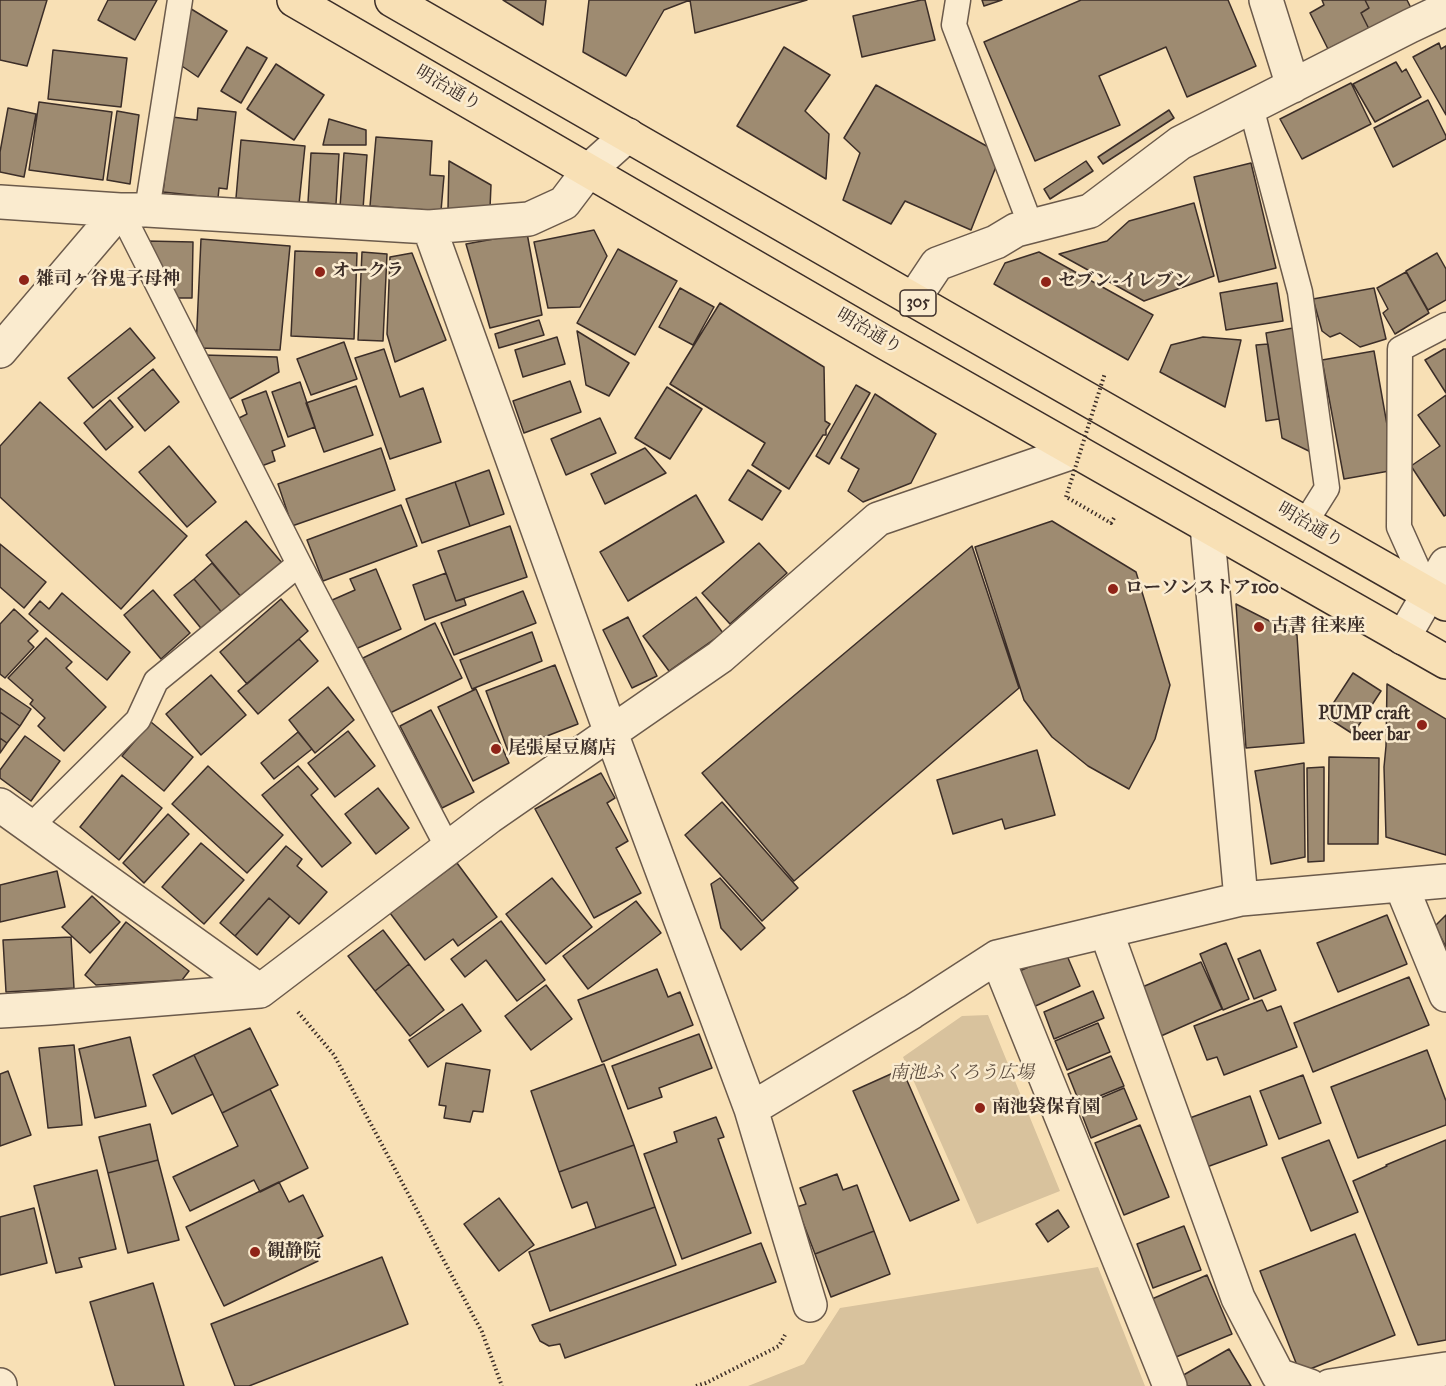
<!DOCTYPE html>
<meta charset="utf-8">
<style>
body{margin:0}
canvas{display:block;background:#f8e0b5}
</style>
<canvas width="1446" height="1386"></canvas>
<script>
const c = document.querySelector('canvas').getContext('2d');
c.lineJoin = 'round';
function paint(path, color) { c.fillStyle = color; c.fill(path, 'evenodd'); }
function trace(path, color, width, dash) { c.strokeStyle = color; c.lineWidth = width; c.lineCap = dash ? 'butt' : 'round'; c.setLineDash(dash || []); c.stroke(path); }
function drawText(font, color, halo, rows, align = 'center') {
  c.font = font + ' "IM FELL Great Primer","Noto Serif JP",serif'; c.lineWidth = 5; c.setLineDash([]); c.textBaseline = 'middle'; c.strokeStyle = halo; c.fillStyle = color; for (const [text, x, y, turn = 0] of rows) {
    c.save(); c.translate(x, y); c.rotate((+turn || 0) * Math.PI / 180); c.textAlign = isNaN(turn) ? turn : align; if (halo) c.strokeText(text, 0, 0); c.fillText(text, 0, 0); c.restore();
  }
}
const green = new Path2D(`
 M988,1015L1060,1191L977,1224L903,1057L962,1016Z
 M1098,1267L1145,1386H748L804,1364L840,1308Z`);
const building = new Path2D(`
 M0,0H47L27,66L0,60Z
 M108,0H157L135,40L98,20Z
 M503,0H546L543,25Z
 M589,0H807L695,33L690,0L664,10L626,76L583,52Z
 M921,0H925L935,40L862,57L853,16Z
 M982,0H1002L984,6Z
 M1081,0H1228L1256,66L1187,97L1166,47L1099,76L1120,125L1035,161L984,42Z
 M1322,0H1365L1369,8L1361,13L1369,29L1328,49L1310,13L1324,5Z
 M1365,0H1407L1411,8L1369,29L1361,13L1369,8Z
 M188,7L227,31L198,77L176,62Z
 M1439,43L1441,49L1446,46V115L1413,57Z
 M247,47L267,58L241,103L221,91Z
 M784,47L830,75L805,111L829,134L826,179L737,126Z
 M53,50L127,58L121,107L48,99Z
 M1396,62L1402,72L1406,69L1421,97L1375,122L1353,84Z
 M276,64L324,95L294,140L247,109Z
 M1351,83L1371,124L1302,159L1280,119Z
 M876,85L1001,154L971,230L905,201L891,224L843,200L860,153L844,138Z
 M1428,100L1446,136V139L1393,167L1374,128Z
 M39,102L112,112L103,180L29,170Z
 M8,108L36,114L24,177L0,172V152Z
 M198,108L236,112L227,189L219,188L218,198L163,192L172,117L197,120Z
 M1169,110L1174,118L1103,164L1098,157Z
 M117,111L139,115L130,184L107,180Z
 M329,119L366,130V145H323Z
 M376,137L432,141L430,175L444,176L441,211L370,206Z
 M241,140L305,146L299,204L236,198Z
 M311,153L339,154L336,204L308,202Z
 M344,153L367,155L363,209L340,207Z
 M449,161L491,185L490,208L448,209Z
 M1086,161L1093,171L1050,199L1044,189Z
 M1251,163L1276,268L1219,282L1194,177Z
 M1194,203L1214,276L1144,301L1059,254L1107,241L1129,221Z
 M594,230L607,256L580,307L548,308L534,242Z
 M527,233L542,315L490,328L466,244Z
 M201,239L290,246L280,350L196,348Z
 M147,241L193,242L192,298H168Z
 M618,249L677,281L635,355L577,323Z
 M295,251L357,253L354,339L291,336Z
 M362,252L387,254L383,341L358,340Z
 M1039,252L1153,315L1128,360L994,284L1005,263Z
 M412,253L446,340L395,362L387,334L390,257Z
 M1437,253L1446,269V300L1428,310L1406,271Z
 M1406,272L1429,313L1395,334L1383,313L1388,309L1377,288Z
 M1277,283L1283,321L1226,330L1220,293Z
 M680,288L714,307L693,345L659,327Z
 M1374,288L1386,339L1360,347L1340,333L1330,337L1322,331L1313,299Z
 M720,303L824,367L825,421L830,424L826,430V435H823L789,489L752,465L765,443L670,384Z
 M539,320L544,335L499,348L495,334Z
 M130,328L155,358L93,408L68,378Z
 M1293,328L1315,454L1282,438L1266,333Z
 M577,331L629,363L609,396L586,385Z
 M557,337L565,364L523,377L515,350Z
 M1203,337L1241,340L1225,407L1160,372L1171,345Z
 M344,342L357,379L311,395L297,359Z
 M1268,344L1279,419L1266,421L1256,345Z
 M384,349L400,397L423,388L441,442L390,459L355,358Z
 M1444,349H1446V393L1425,360Z
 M1374,351L1395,470L1344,479L1322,360Z
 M203,355L277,357L279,372L228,400Z
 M153,369L179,402L145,431L118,398Z
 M570,381L581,412L524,433L513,401Z
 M300,382L315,427L288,437L272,392Z
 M856,385L870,393L829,464L816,456Z
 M356,386L373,435L324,452L306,403Z
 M667,387L702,409L670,459L635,438Z
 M266,391L285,446L272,451L275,461L256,468L239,418L247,414L242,400Z
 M875,394L936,434L911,483L863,502L848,491L859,469L841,458Z
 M1446,395V515L1444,516L1411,466L1440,446L1418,415Z
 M110,400L133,427L106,450L84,423Z
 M40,402L187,536L121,609L0,497V446Z
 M600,418L616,453L566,475L551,439Z
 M169,446L216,502L187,527L139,472Z
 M381,448L395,490L292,526L278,484Z
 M645,448L666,473L605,504L591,474Z
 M489,470L504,514L470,526L455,482Z
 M748,470L781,491L762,520L729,500Z
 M455,482L470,526L422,543L406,499Z
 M696,495L724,542L628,601L600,552Z
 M401,505L417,546L323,581L307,540Z
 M246,521L283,564L243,599L206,555Z
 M1052,521L1136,572L1170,685L1155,739L1129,789L1088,766L1052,737L1024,700L975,547Z
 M510,526L527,577L456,601L438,551Z
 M759,543L787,573L730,624L702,593Z
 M0,544L46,582L24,608L0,587Z
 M972,546L1019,688L794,881L702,773Z
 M212,563L243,599L224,615L194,579Z
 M376,569L401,629L351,651L330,601L355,590L350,579Z
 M446,573L456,601L464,599L466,605L425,620L413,585Z
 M194,579L224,615L204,632L174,595Z
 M153,590L190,633L161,659L124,615Z
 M523,591L536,623L454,655L441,623Z
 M62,593L130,652L107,680L29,614L40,601L49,609Z
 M696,597L723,633L669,671L643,636Z
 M281,599L308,631L247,684L220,652Z
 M1236,604L1297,635L1304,743L1246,748Z
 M14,609L38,631L28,641L34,647L5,678L0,674V624Z
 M628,617L657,676L632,688L603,630Z
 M435,623L462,678L390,713L363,658Z
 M532,632L542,661L472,689L460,660Z
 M46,638L72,662L66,668L106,707L64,751L38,726L45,718L30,704L33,700L8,678Z
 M299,639L318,661L258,714L238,691Z
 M555,665L578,724L508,751L486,691Z
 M1353,673L1381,691L1353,734L1325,716Z
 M211,675L246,715L201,755L166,714Z
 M1387,684L1446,719V855L1386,837L1384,767L1386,746Z
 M328,687L354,720L315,753L289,720Z
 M0,688L31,709L20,726L0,712Z
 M476,689L509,763L473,781L438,707Z
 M431,710L474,792L442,808L400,726Z
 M0,712L20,726L7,743L0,738Z
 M151,722L193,757L164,791L122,756Z
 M348,731L375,766L335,797L308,763Z
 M298,732L312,749L274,779L261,763Z
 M25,736L60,761L31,801L0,778V770Z
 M0,738L7,743L0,753Z
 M1037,750L1055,815L1005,829L1002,819L953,834L937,780Z
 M1329,757L1379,758L1378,844H1328Z
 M1304,763L1305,857L1271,864L1255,771Z
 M208,766L283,835L247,873L172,804Z
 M298,766L318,789L311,795L351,843L322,867L262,795Z
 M1324,767V861L1308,862L1307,768Z
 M601,773L615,798L607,803L628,841L616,848L641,893L594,918L535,809Z
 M122,775L162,808L119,860L80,827Z
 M378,788L409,828L376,854L345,814Z
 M722,802L798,888L762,921L685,835Z
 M168,814L189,834L144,883L123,863Z
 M201,843L244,880L204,924L162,887Z
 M286,846L302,859L297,866L327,892L299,924L269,898L235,936L220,923Z
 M457,863L497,917L458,946L453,939L425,960L390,913Z
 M57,871L65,907L0,922V885Z
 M552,878L592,927L546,964L506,914Z
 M720,878L765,928L741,950L721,928L711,884Z
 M92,896L120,922L90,953L62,927Z
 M269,898L290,916L257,955L235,936Z
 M636,901L661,933L588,989L563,956Z
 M1387,915L1407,964L1338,992L1317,943Z
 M1446,915V947L1435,926Z
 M501,921L545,980L517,1001L486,960L465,977L451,959Z
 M126,922L189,971L182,980L96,985L85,975Z
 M383,930L409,964L375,991L348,956Z
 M71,937L74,988L6,992L3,940Z
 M1226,943L1249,999L1223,1010L1200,954Z
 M1260,950L1276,990L1254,999L1238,959Z
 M1065,951L1080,986L1031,1008L1015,973Z
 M1201,962L1222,1009L1161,1036L1140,988Z
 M409,964L444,1010L410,1036L375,991Z
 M657,969L668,997L680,992L693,1025L602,1062L578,1000Z
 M1409,977L1429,1025L1313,1072L1294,1023Z
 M546,985L572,1019L531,1050L505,1016Z
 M1093,991L1104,1018L1054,1039L1044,1012Z
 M1262,1000L1267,1011L1281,1006L1297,1047L1224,1075L1217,1057L1207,1060L1194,1026Z
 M462,1004L481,1031L428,1067L409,1040Z
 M1098,1023L1110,1052L1067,1070L1055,1041Z
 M250,1028L278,1085L222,1113L194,1055Z
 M699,1034L712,1068L659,1088L662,1097L628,1109L612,1066Z
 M130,1037L146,1106L95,1118L79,1049Z
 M74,1045L82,1125L48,1128L39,1048Z
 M1427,1050L1446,1101V1125L1358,1158L1331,1087Z
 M194,1055L213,1094L172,1114L153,1075Z
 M1111,1056L1124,1086L1080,1104L1068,1074Z
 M446,1063L490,1070L483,1112L473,1111L470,1122L444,1118L446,1106L439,1105Z
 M604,1064L634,1145L559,1172L531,1091Z
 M902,1069L959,1200L910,1221L853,1091Z
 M8,1071L31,1135L0,1146V1074Z
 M1303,1075L1321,1123L1279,1139L1260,1091Z
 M1124,1088L1137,1119L1091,1138L1079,1107Z
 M270,1089L308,1168L260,1192L254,1180L190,1211L173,1177L238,1146L222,1113Z
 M1250,1096L1267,1145L1204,1168L1187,1119Z
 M716,1117L724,1137L718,1139L751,1233L682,1259L644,1154L677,1142L674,1132Z
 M150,1124L158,1160L108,1173L99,1137Z
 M1140,1125L1169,1197L1124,1215L1095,1143Z
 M1329,1140L1358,1212L1311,1231L1282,1158Z
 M1446,1140V1340L1418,1345L1353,1181L1387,1166L1386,1165Z
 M634,1145L655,1207L596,1228L587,1202L572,1208L559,1172Z
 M158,1160L179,1240L128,1253L108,1173Z
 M97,1170L116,1249L79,1258L82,1267L56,1273L34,1186Z
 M837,1174L843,1190L857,1185L874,1231L815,1254L797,1207L806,1204L800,1188Z
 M279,1182L289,1202L303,1195L323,1236L309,1243L318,1261L224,1306L186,1227Z
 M499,1198L534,1245L499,1271L464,1224Z
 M655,1207L676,1265L550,1311L529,1252Z
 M34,1208L47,1263L0,1275V1217Z
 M1058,1210L1069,1227L1048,1242L1036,1224Z
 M1184,1226L1201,1270L1153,1288L1137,1244Z
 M874,1231L890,1274L831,1297L815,1254Z
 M1355,1234L1395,1335L1300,1373L1260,1271Z
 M761,1243L776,1282L565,1358L560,1344L549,1346L540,1341L532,1325Z
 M382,1257L408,1324L249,1386H235L211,1324Z
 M1207,1275L1232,1334L1176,1357L1152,1299Z
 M153,1283L184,1386H115L90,1302Z
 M1229,1349L1251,1386H1185L1180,1377Z`);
const path = new Path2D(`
 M1068,498L1111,523L1114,518
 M298,1012L334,1055L482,1332L502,1386
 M696,1386L706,1383L779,1346L785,1335`);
const lane = new Path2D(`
 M958,0L954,25L1031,226
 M1251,107L1300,292L1327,488L1305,523
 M120,210L299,564L448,848
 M147,210L180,0
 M1429,594L1399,527L1400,349L1446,325
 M31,826L138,720L156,681L299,564`);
const street = new Path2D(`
 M1266,0L1293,86
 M0,202L120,210H147L429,227L529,219L564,203L589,170L628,135
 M429,227L611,733L751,1109L810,1305
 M913,300L937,264L996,242L1016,230L1090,211L1180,143L1410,26L1446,9
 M0,351L120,210
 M1207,526L1241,899
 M1403,638L1446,564
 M0,805L260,991
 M1401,885L1446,995
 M1106,931L1238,1298L1278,1375L1310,1386
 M997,957L1170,1386
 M0,1011L49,1008L260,991L489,817L720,657L878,519L1076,451
 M751,1109L912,1012L997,957L1241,899L1446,881
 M0,1385V1386
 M1330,1386L1446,1369`);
const primary = new Path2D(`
 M294,0L884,342L1446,662
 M392,0C744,201 1093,405 1446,604`);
const pathBridge = new Path2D(`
 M1066,497L1105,373`);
const markers = [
 [320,272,6,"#8f2418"],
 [24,280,6,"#8f2418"],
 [1046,282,6,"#8f2418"],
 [1113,589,6,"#8f2418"],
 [1259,627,6,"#8f2418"],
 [1422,725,6,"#8f2418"],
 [496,749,6,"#8f2418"],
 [980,1108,6,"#8f2418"],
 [255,1252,6,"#8f2418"]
];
const shields = [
 [918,303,36]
];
const shieldNames = [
 ["305",918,303]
];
const streetNames = [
 ["明治通り",448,89,30],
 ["明治通り",869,332,30],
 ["明治通り",1310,526,30]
];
const poiNames = [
 ["オークラ",332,272],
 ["雑司ヶ谷鬼子母神",36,280],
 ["セブン-イレブン",1058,282],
 ["ローソンストア100",1125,589],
 ["古書 往来座",1271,627],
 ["PUMP craft",1410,715,"right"],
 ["beer bar",1410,736,"right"],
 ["尾張屋豆腐店",508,749],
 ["南池袋保育園",992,1108],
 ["観静院",267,1252]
];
const parkNames = [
 ["南池ふくろう広場",962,1074]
];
paint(green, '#d8c29d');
paint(building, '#9e8b71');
trace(building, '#3c2e28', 1.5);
trace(lane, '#6b5a4b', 27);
trace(street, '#6b5a4b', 36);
trace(primary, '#3c2e28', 36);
trace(path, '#3c2e28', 4, [1.5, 3]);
trace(lane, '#faebcf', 24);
trace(street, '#faebcf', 33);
trace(primary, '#f8e0b5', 33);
trace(pathBridge, '#3c2e28', 4, [1.5, 3]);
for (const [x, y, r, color] of markers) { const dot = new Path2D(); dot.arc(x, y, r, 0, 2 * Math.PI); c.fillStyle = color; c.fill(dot); trace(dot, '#faebcf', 2); }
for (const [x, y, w] of shields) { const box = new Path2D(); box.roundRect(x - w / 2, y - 13, w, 26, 4.5); c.fillStyle = '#faebcf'; c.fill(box); trace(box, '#3c2e28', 1.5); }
drawText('bold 16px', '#3c2e28', null, shieldNames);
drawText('18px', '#3c2e28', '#faebcf', streetNames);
drawText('bold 18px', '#3c2e28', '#faebcf', poiNames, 'left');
drawText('italic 18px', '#5b4c3f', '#faebcf', parkNames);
</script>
